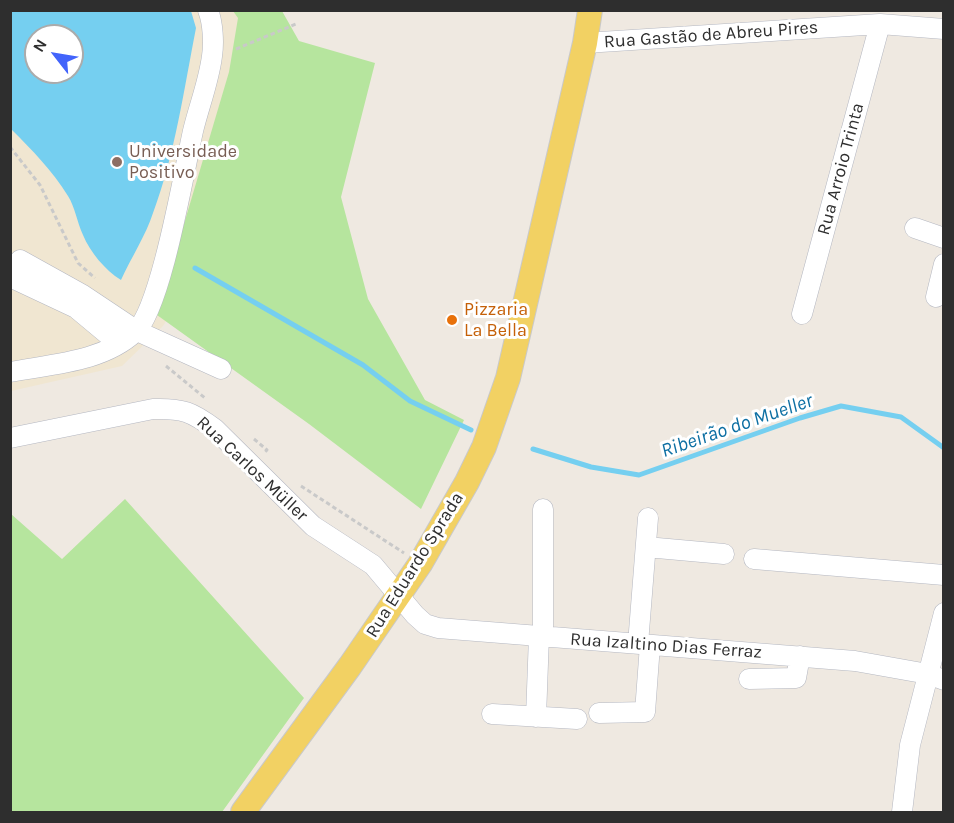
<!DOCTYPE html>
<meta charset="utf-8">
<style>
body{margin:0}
#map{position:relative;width:954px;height:823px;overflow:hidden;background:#efe9e1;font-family:Karla,sans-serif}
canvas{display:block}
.frame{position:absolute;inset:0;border:12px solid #2e2e2e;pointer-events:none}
.north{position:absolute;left:24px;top:24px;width:60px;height:60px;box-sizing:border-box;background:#fff;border:2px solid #ababab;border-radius:50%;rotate:301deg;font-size:16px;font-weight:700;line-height:24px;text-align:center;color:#2e2e2e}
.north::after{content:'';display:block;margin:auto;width:21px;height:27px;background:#4264fb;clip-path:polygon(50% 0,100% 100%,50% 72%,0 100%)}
</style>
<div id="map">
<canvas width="954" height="823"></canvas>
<div class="frame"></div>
<div class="north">N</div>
</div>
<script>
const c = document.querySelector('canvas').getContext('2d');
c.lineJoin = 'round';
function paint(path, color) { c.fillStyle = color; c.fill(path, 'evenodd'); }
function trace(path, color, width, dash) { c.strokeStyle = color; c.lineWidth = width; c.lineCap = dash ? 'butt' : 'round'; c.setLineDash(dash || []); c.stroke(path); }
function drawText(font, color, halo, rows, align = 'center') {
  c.font = font + ' Karla,sans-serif'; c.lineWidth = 6; c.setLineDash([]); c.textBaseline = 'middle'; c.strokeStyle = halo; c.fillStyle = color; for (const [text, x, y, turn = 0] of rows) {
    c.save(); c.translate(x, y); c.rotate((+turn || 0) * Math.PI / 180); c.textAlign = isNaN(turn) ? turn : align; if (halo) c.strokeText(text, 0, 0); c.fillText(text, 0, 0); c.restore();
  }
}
const education = new Path2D(`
 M248,10L186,288L163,326L122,366L11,391L10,11ZM36,36H72V72H36Z`);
const green = new Path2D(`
 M233,11H282L299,41L375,63L341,197L368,299L425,400L464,420L421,509L309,424L157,315L229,72L238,18Z
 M125,499L304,698L222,812H11V514L62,559Z`);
const water = new Path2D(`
 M10,11H191L196,28C184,89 175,154 153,213C146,235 131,258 121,280C105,270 90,252 83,235C77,222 75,207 68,196C52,170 32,150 11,129ZM36,36H72V72H36Z`);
const stream = new Path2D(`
 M195,268L363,365L410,401L471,430
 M533,449L591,467L639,475L800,418L841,406L901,417L944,448`);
const path = new Path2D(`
 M236,49L296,24
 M10,147L40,185L78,263L95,278
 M166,366L205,398
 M254,439L267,450L265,452
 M301,486L404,553`);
const minor = new Path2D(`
 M585,43L880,24L944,29
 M915,228L944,238
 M10,274L20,260L83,295L137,331L221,369
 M10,277L76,308L118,343
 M936,297L944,264
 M802,314L880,24
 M10,372C52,364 103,362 135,332C161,309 184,171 193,131C199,106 209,81 212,56C214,43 213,23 208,10
 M10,438L153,409C183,408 192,412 215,429L313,526L373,565L415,615L425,624L438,628L855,661L928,674L944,680
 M543,509V637
 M646,547L724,554
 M754,559L944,575
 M638,644L648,518
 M749,679L796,678L800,656
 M599,713L645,712L650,645
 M492,714L577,719
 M536,717L539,636
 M902,812L910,745L944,613`);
const major = new Path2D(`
 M243,812L350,666L420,564L467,482L484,447L508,378L585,43L590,10`);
const markers = [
 [117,162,6,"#8d6e63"],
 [452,320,6,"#e8710a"]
];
const streetNames = [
 ["Rua Gastão de Abreu Pires",711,35,-4],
 ["Rua Arroio Trinta",841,169,-75],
 ["Rua Carlos Müller",252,469,43],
 ["Rua Eduardo Sprada",415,565,-58],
 ["Rua Izaltino Dias Ferraz",666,646,4]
];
const educationNames = [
 ["Universidade",129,152],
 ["Positivo",129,173]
];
const foodNames = [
 ["Pizzaria",464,310],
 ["La Bella",464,331]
];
const waterNames = [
 ["Ribeirão do Mueller",737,426,-19]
];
paint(education, '#f0e6d1');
paint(green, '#b6e59e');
paint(water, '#75cff0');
trace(stream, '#75cff0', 5);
trace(minor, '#b4b7c1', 21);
trace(major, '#c9c9c9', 26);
trace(path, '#c9c9c9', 3, [4.5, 3]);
trace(minor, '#fff', 20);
trace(major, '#f2d163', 24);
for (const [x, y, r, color] of markers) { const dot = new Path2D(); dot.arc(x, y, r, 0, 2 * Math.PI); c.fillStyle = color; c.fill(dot); trace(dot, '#fff', 2); }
drawText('18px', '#2e2e2e', '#fff', streetNames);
drawText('18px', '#785e54', '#fff', educationNames, 'left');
drawText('18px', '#c56008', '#fff', foodNames, 'left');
drawText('italic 20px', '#0d6fa3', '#fff', waterNames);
</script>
